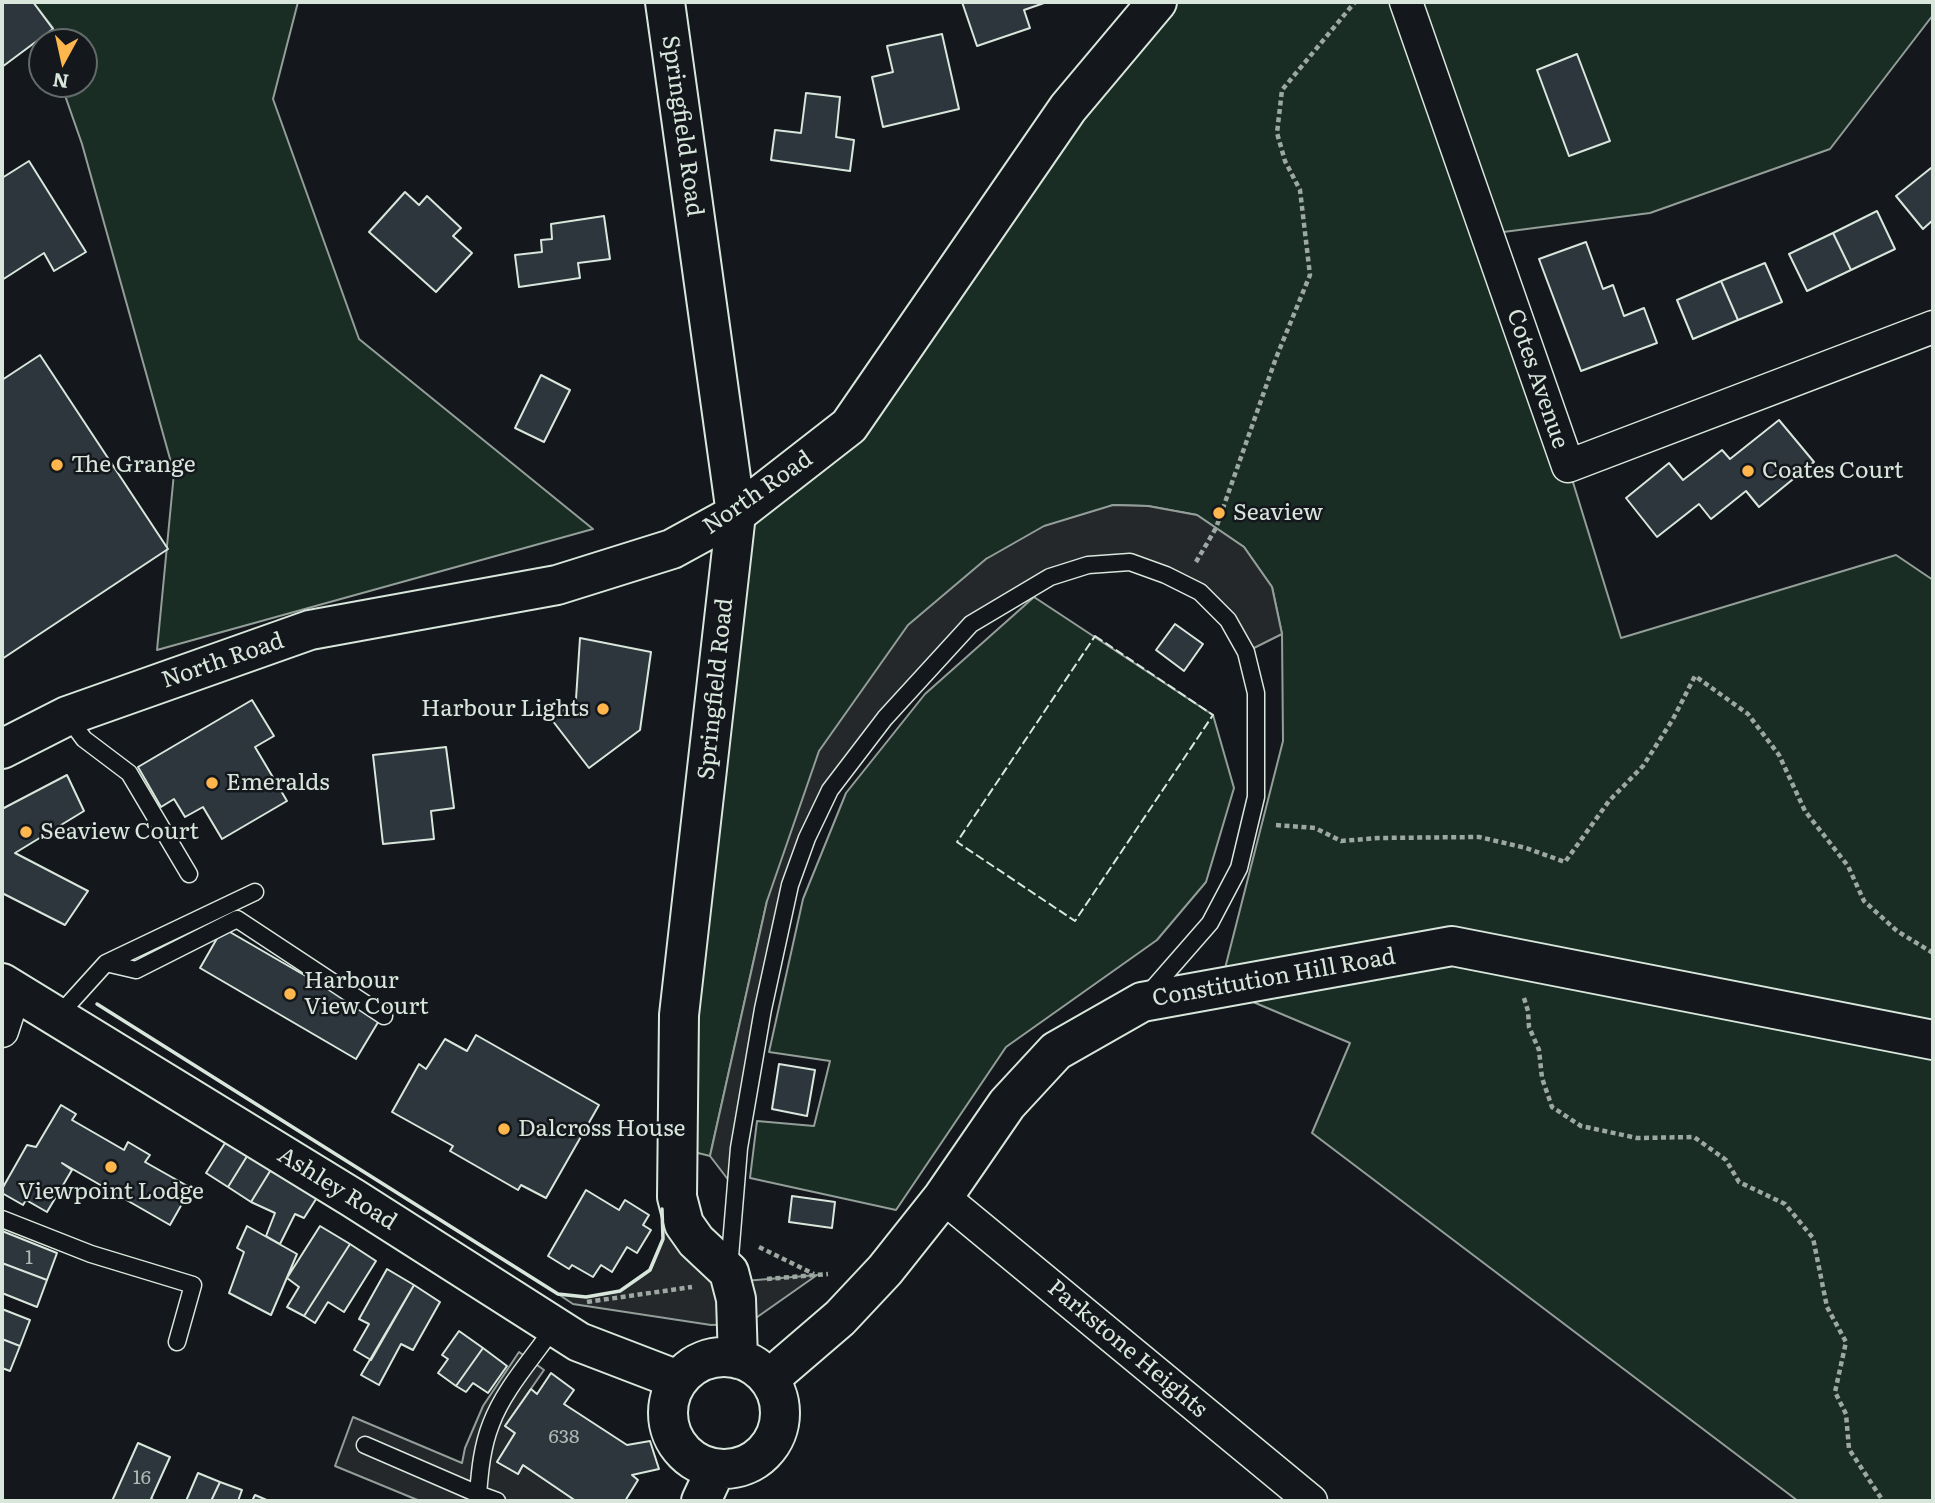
<!DOCTYPE html>
<style>
body{margin:0}
#map{position:relative;width:1935px;height:1503px;overflow:hidden;background:#14181c;font-family:Literata,serif}
canvas{display:block}
.frame{position:absolute;inset:0;border:4px solid #d8e6dc;pointer-events:none}
.north{position:absolute;left:28px;top:28px;width:70px;height:70px;box-sizing:border-box;background:#14181c;border:2px solid #626a69;border-radius:50%;rotate:188deg;font-size:19px;font-weight:700;line-height:28px;text-align:center;color:#d8e6dc}
.north::after{content:'';display:block;margin:auto;width:24px;height:32px;background:#ffb74d;clip-path:polygon(50% 0,100% 100%,50% 72%,0 100%)}
</style>
<div id="map">
<canvas width="1935" height="1503"></canvas>
<div class="frame"></div>
<div class="north">N</div>
</div>
<script>
const c = document.querySelector('canvas').getContext('2d');
c.lineJoin = 'round';
function paint(path, color) { c.fillStyle = color; c.fill(path, 'evenodd'); }
function trace(path, color, width, dash) { c.strokeStyle = color; c.lineWidth = width; c.lineCap = dash ? 'butt' : 'round'; c.setLineDash(dash || []); c.stroke(path); }
function drawText(font, color, halo, rows, align = 'center') {
  c.font = font + ' Literata,serif'; c.lineWidth = 5; c.setLineDash([]); c.textBaseline = 'middle'; c.strokeStyle = halo; c.fillStyle = color; for (const [text, x, y, turn = 0] of rows) {
    c.save(); c.translate(x, y); c.rotate((+turn || 0) * Math.PI / 180); c.textAlign = isNaN(turn) ? turn : align; if (halo) c.strokeText(text, 0, 0); c.fillText(text, 0, 0); c.restore();
  }
}
const green = new Path2D(`
 M33,2H298L273,99L359,339L593,529L157,650L174,473L82,144L61,84H84V42H46L44,36L53,28Z
 M1157,2H1933V15L1830,149L1650,213L1488,234L1568,466L1621,638L1896,555L1933,580V1501H1798L1312,1133L1350,1043L1220,988L1283,741L1282,634L1272,587L1244,547L1197,515L1148,506L1113,505L986,559L767,901L710,1156L678,1148L736,514L849,426Z
 M1034,597L1213,715L1234,788L1206,882L1157,940L1006,1047L896,1210L750,1178L757,1121L814,1126L830,1061L769,1052L803,899L846,793L925,694Z`);
const parking = new Path2D(`
 M1113,505L1148,506L1197,515L1244,547L1272,587L1282,634L1246,652L1200,592L1130,562L1088,565L971,624L830,790L790,885L736,1190L710,1156L767,901L819,751L908,625L986,559L1044,526Z
 M661,1198L732,1282L817,1275L753,1320L737,1324L711,1325L573,1304L558,1294L586,1297L620,1291L649,1270L663,1239Z
 M519,1352L544,1370L505,1426L515,1433L497,1462L518,1474L523,1465L576,1501H420L335,1466L353,1417L462,1463L465,1448L483,1406Z`);
const building = new Path2D(`
 M2,2H33L53,29L2,67Z
 M962,2H1047L1024,10L1030,28L977,46Z
 M942,34L959,109L883,127L872,77L893,72L887,46Z
 M1577,54L1610,141L1569,156L1537,70Z
 M806,93L840,97L836,137L854,140L850,171L771,160L775,130L801,133Z
 M29,161L86,252L54,271L44,253L2,280V178Z
 M1931,168L1933,171V220L1923,229L1896,196Z
 M405,192L419,205L427,196L461,228L453,236L472,253L436,292L369,232Z
 M1877,211L1895,249L1851,270L1833,233Z
 M604,216L610,259L578,263L580,278L519,287L515,255L542,252L541,240L552,239L551,224Z
 M1833,233L1851,270L1807,291L1789,254Z
 M1586,242L1603,289L1613,285L1624,316L1644,308L1657,343L1581,371L1539,259Z
 M1765,263L1782,302L1738,320L1721,281Z
 M1721,281L1738,320L1693,339L1677,300Z
 M40,355L168,549L2,659V380Z
 M541,375L570,390L544,442L515,428Z
 M1779,420L1814,462L1759,507L1746,491L1711,519L1699,504L1657,537L1626,498L1669,463L1683,480L1722,450L1730,459Z
 M1175,624L1203,644L1184,671L1156,650Z
 M580,638L651,652L640,730L589,768L552,720L576,699Z
 M252,700L274,736L255,747L287,801L222,839L203,807L185,817L174,799L161,807L138,767Z
 M446,747L454,808L431,811L434,839L383,844L373,755Z
 M67,775L84,811L15,853L88,891L65,925L2,893V809Z
 M223,928L380,1019L356,1059L200,968Z
 M476,1035L599,1105L546,1198L521,1185L518,1190L450,1151L453,1146L392,1112L419,1064L426,1069L445,1039L467,1051Z
 M779,1064L815,1070L807,1116L772,1109Z
 M61,1105L76,1114L72,1120L124,1150L128,1142L150,1155L145,1162L191,1188L170,1225L62,1163L72,1170L47,1212L26,1200L23,1205L2,1193V1189L27,1145L36,1147Z
 M227,1140L249,1153L228,1187L206,1173Z
 M249,1153L272,1168L251,1202L228,1187Z
 M272,1168L318,1196L304,1218L295,1214L280,1244L266,1236L275,1213L251,1202Z
 M586,1190L619,1210L625,1200L649,1215L643,1225L651,1230L637,1253L627,1247L612,1272L601,1265L593,1277L572,1265L569,1269L548,1256Z
 M792,1196L835,1202L832,1228L789,1222Z
 M247,1226L297,1254L271,1315L229,1293L244,1252L237,1248Z
 M320,1226L350,1244L304,1316L287,1307L299,1287L287,1278Z
 M2,1231L57,1253L47,1280L2,1263Z
 M350,1244L376,1261L344,1312L328,1302L315,1323L304,1316Z
 M2,1263L47,1280L37,1307L2,1293Z
 M387,1269L414,1285L371,1360L354,1350L369,1324L359,1319Z
 M414,1285L440,1302L413,1350L401,1344L379,1385L361,1375Z
 M2,1309L30,1320L20,1346L2,1339Z
 M459,1331L483,1348L456,1386L438,1373L448,1359L442,1355Z
 M2,1339L20,1346L10,1371L2,1368Z
 M483,1348L507,1366L488,1393L473,1383L466,1392L456,1386Z
 M551,1373L574,1390L564,1404L627,1445L650,1441L659,1469L632,1475L638,1480L625,1501H576L523,1465L518,1474L497,1462L515,1433L505,1426L531,1389L537,1394Z
 M138,1443L170,1457L151,1499L156,1501H112Z
 M198,1473L220,1482L211,1501H186Z
 M220,1482L242,1490L238,1501H211Z
 M255,1495L269,1501H252Z`);
const path = new Path2D(`
 M1196,562L1216,528L1276,358L1310,275L1300,190L1285,161L1277,133L1282,90L1355,2
 M1276,825L1315,828L1341,841L1378,838L1479,837L1526,848L1565,862L1609,801L1643,766L1673,719L1695,676L1748,714L1779,755L1805,811L1848,866L1864,901L1897,931L1933,953
 M1524,998L1528,1011L1529,1027L1539,1050L1542,1078L1552,1107L1581,1126L1637,1138L1694,1137L1726,1160L1739,1182L1785,1204L1813,1238L1827,1307L1846,1342L1835,1392L1846,1414L1849,1449L1883,1501
 M759,1247L814,1274
 M767,1279L828,1274
 M587,1302L692,1287`);
const lane = new Path2D(`
 M67,716L84,739L129,773L189,874
 M106,963L136,970L237,919L384,1016
 M58,1016L106,963L255,892
 M2,1219L91,1254L193,1285L177,1342
 M729,1269L739,1148L763,1009L790,885L807,838L830,790L885,718L971,624L1050,577L1088,565L1130,562L1166,575L1200,592L1228,620L1246,652L1256,693V797L1239,868L1210,923L1148,994
 M365,1445L478,1494
 M497,1501L478,1494C480,1470 482,1447 491,1424C504,1389 533,1358 554,1327`);
const street = new Path2D(`
 M1406,2L1568,466L1933,327
 M2,1031L15,991
 M943,1197L1311,1501`);
const secondary = new Path2D(`
 M665,2L736,514L679,1015L677,1197L684,1224L696,1241L729,1272L736,1299L738,1359
 M2,749L67,716L310,630L557,585L672,549L736,514L849,426L1068,108L1157,2
 M2,983L353,1198L579,1342L678,1380
 M668 1413a56 56 0 1 1 112 0a56 56 0 1 1-112 0Z
 M769,1379L840,1318L885,1270L943,1197L1007,1104L1056,1051L1142,1002L1452,946L1933,1040
 M701,1501L716,1469`);
const fence = new Path2D(`
 M1095,636L1213,715L1075,921L957,842Z`);
const wall = new Path2D(`
 M97,1004L558,1294L586,1297L620,1291L650,1270L663,1239L662,1209`);
const markers = [
 [57,465,7,"#ffb74d"],
 [1748,471,7,"#ffb74d"],
 [1219,513,7,"#ffb74d"],
 [603,709,7,"#ffb74d"],
 [212,783,7,"#ffb74d"],
 [26,832,7,"#ffb74d"],
 [290,994,7,"#ffb74d"],
 [504,1129,7,"#ffb74d"],
 [111,1167,7,"#ffb74d"]
];
const numberNames = [
 ["1",29,1258],
 ["638",564,1437],
 ["16",142,1478]
];
const streetNames = [
 ["Springfield Road",682,126,82],
 ["Cotes Avenue",1537,379,71],
 ["North Road",758,493,-35],
 ["North Road",223,661,-19],
 ["Springfield Road",716,689,-84],
 ["Constitution Hill Road",1274,978,-10],
 ["Ashley Road",337,1189,32],
 ["Parkstone Heights",1127,1349,40]
];
const poiNames = [
 ["The Grange",71,465],
 ["Coates Court",1762,471],
 ["Seaview",1233,513],
 ["Harbour Lights",589,709,"right"],
 ["Emeralds",226,783],
 ["Seaview Court",40,832],
 ["Harbour",304,981],
 ["View Court",304,1007],
 ["Dalcross House",518,1129],
 ["Viewpoint Lodge",111,1192,"center"]
];
paint(green, '#1a2d24');
trace(green, '#939e99', 2);
paint(parking, '#24282b');
trace(parking, '#939e99', 2);
paint(building, '#2c363c');
trace(building, '#d8e6dc', 2);
trace(lane, '#d8e6dc', 19);
trace(street, '#d8e6dc', 35);
trace(secondary, '#d8e6dc', 42);
trace(path, '#9da8a2', 4.5, [5, 3.5]);
trace(lane, '#14181c', 16);
trace(street, '#14181c', 32);
trace(secondary, '#14181c', 38);
trace(fence, '#d8e6dc', 2, [9, 3.5]);
trace(wall, '#d8e6dc', 3.5);
for (const [x, y, r, color] of markers) { const dot = new Path2D(); dot.arc(x, y, r, 0, 2 * Math.PI); c.fillStyle = color; c.fill(dot); trace(dot, '#14181c', 2.5); }
drawText('19px', '#adbab4', null, numberNames);
drawText('23px', '#d8e6dc', '#14181c', streetNames);
drawText('23px', '#d8e6dc', '#14181c', poiNames, 'left');
</script>
